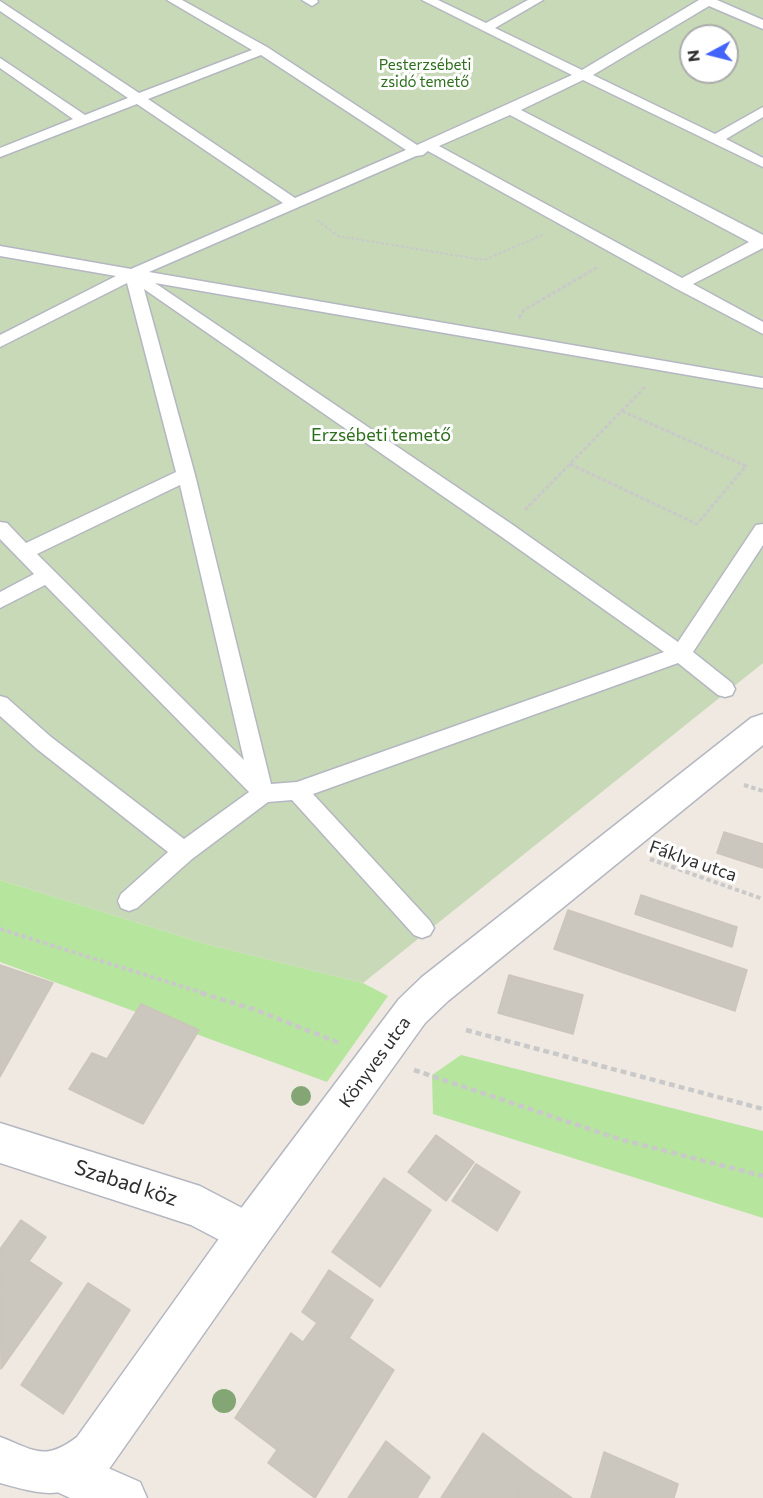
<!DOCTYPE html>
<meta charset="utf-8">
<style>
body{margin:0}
#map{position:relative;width:763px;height:1498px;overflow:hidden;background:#efe9e1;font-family:Commissioner,sans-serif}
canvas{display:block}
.north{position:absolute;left:679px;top:24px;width:60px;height:60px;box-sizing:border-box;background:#fff;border:2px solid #ababab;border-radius:50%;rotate:263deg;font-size:16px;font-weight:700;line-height:24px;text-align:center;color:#2e2e2e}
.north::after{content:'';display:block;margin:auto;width:21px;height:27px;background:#4264fb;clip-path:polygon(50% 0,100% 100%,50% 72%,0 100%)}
</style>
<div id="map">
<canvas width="763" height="1498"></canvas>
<div class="north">N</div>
</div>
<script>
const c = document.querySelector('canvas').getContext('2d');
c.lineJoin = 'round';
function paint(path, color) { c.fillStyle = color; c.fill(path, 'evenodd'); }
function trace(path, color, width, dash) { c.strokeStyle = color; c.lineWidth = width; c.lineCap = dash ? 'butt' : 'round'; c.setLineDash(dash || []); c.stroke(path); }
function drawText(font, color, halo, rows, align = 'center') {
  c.font = font + ' Commissioner,sans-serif'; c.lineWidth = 6; c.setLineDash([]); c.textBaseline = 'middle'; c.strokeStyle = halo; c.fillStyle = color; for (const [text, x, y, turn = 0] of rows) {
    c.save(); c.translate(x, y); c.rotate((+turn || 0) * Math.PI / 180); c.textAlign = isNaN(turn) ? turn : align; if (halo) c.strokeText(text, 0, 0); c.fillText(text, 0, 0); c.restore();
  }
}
const green = new Path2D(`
 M0,880L206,944L363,983L388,996L327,1082L0,962Z
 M461,1055L763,1131V1218L433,1114L432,1075Z`);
const cemetery = new Path2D(`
 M0,0H763V663L363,983L206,944L0,880ZM691,36H727V72H691Z`);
const building = new Path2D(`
 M724,832L763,844V868L717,853Z
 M641,895L737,927L732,947L635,914Z
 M568,910L747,970L735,1011L554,949Z
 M0,965L53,983L0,1077Z
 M509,975L583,995L573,1034L498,1013Z
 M141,1004L199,1030L143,1124L69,1089L92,1053L107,1059Z
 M436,1135L474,1162L446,1201L408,1172Z
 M476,1164L520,1192L497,1231L452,1201Z
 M384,1178L431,1210L380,1287L332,1252Z
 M21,1220L46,1237L29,1261L62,1283L1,1369L0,1249Z
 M329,1270L373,1300L349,1338L394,1370L315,1498L268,1463L277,1450L235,1418L291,1333L303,1342L317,1323L302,1312Z
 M88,1283L130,1310L63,1414L21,1385Z
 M483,1433L532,1470L517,1498H441Z
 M386,1441L430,1477L417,1498H348Z
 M604,1452L678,1484L674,1498H591Z
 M532,1470L572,1498H517Z`);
const pathFar3 = new Path2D(`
 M317,220L338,236L484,260L543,235`);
const pathFar2 = new Path2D(`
 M519,318L524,310L598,267
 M570,464L697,524L746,466L622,411
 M525,510L646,386`);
const pathFar1 = new Path2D(`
 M744,785L763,791
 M650,859L763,899
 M0,929L206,994`);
const path = new Path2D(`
 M201,993L256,1010L342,1044
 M466,1030L763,1109
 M414,1070L619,1139L763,1176`);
const service = new Path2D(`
 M167,0H182L267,47L417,145L572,75L422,0H438L486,23L528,0H543L495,28L582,70L699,0H717L763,20V29L709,6L593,75L715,134L763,107V117L726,139L763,158V167L583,80L521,110L763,235V248L693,284L763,322V334L675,288L428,151L423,155L416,156L149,272L763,378V388L155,283L513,525L678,642L756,525L763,524V545L693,652L732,683L735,689L732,695L725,697L718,695L678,663L313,794L430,921L434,928L430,935L422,938L414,935L292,800L268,802L192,859L137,908L129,911L121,908L118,901L121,894L168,852L37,749L0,716V696L7,698L51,737L184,839L249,792L45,585L0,608V592L34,574L0,539V522L7,523L26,543L176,472L127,283L0,347V335L116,276L0,256V246L131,269L283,203L137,104L0,157V148L73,119L0,68V58L85,115L128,98L0,11V1L139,93L252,50ZM261,55L406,150L295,198L148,99ZM510,115L749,242L682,278L439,146ZM144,289L499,535L664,652L297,782L271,784L195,475ZM180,485L244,760L37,554Z
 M302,0H317L318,2L312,6Z`);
const minor = new Path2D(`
 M0,1123L200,1186L263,1219L269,1234L263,1249L248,1255L191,1225L0,1163Z
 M67,1450L140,1482L147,1498H70L51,1489L44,1473L51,1457Z`);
const tertiary = new Path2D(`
 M763,714V745L448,1001L425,1023L263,1249L109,1469C63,1498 54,1498 0,1483V1437C35,1450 44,1462 77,1437L233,1219L399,999L422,977L751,718Z`);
const trees = [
 [301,1096,10],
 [224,1401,12]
];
const farParknames = [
 ["Pesterzsébeti",425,65],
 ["zsidó temető",425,82]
];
const parkNames = [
 ["Erzsébeti temető",381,435]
];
const streetNames = [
 ["Fáklya utca",693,861,19],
 ["Könyves utca",375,1062,-54]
];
const nearStreetnames = [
 ["Szabad köz",126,1183,18]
];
paint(green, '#b6e59e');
paint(cemetery, '#c8d9b8');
paint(building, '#cbc7bf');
trace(building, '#cbc5ba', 1.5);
trace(service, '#b4b7c1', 3);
trace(minor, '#b4b7c1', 3);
trace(tertiary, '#b4b7c1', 3);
trace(pathFar3, '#c9c9c9', 2, [3, 2]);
trace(pathFar2, '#c9c9c9', 3, [4, 2]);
trace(pathFar1, '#c9c9c9', 4, [4.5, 3]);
trace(path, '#c9c9c9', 4.5, [6, 4]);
paint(service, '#fff');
paint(minor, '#fff');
paint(tertiary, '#fff');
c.fillStyle = '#84a574';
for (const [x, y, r] of trees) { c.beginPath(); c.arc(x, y, r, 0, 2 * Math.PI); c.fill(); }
drawText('15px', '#2c6e1b', '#fff', farParknames);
drawText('18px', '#2c6e1b', '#fff', parkNames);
drawText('18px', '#2e2e2e', '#fff', streetNames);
drawText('21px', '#2e2e2e', '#fff', nearStreetnames);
</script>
